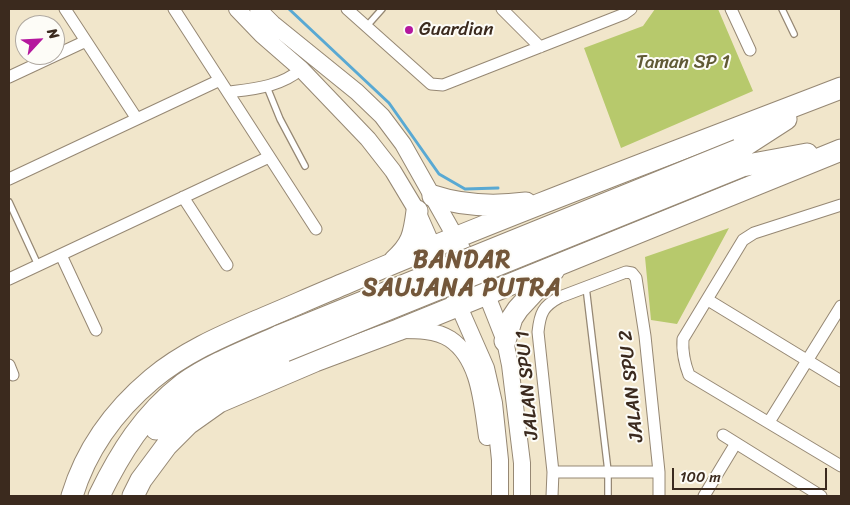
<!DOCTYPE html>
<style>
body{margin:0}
#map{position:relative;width:850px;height:505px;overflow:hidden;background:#f1e6cb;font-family:Sriracha,sans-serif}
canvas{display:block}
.frame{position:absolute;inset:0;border:10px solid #3b2a1e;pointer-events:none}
.north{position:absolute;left:15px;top:15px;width:50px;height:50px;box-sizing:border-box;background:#fdfcf7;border:1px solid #afa8a0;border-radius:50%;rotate:65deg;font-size:14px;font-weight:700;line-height:20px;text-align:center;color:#3b2a1e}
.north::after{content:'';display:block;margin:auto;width:18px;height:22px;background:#b5179e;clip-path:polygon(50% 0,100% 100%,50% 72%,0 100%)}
.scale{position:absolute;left:672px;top:468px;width:155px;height:22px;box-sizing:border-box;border:2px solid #3b2a1e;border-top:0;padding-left:6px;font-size:15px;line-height:18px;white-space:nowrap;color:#3b2a1e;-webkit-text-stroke:4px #fdfcf7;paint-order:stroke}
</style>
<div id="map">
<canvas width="850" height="505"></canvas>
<div class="frame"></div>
<div class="north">N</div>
<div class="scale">100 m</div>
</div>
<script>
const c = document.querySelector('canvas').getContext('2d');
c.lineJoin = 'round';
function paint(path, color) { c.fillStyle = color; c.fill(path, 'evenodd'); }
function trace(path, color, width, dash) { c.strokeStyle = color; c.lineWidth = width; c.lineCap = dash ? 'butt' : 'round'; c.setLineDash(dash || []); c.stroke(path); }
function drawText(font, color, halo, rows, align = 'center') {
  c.font = font + ' Sriracha,sans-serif'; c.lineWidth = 4; c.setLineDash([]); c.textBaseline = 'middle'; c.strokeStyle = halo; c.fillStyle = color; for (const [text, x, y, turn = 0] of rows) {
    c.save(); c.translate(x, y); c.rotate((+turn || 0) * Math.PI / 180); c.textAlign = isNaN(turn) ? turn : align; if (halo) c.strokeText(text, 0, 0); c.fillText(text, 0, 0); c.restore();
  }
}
const green = new Path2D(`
 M655,9H718L753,91L621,148L584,48L643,26Z
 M729,228L677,324L651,320L645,257Z`);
const stream = new Path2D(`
 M289,9L389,103L439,174L465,189L498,188`);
const lane = new Path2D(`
 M782,9L794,34
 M366,27L382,9
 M267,87L280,119L305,166
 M9,202L38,265
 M586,287L608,471V496`);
const street = new Path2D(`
 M65,9L137,119
 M174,9L316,229
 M347,9L431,84L443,85L624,14L631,9
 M502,9L540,47
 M731,9L750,50
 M9,77L86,41
 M228,92C253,89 281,87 301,69
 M9,179L220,80
 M183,197L227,265
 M841,205L754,233L743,240L683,339C682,352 684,362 689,375L841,466
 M61,255L96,330
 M9,279L269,157
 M708,300L841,381
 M9,365L13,375
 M769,422L841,306
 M723,435L821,496
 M553,472H659
 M552,496L553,472L538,332C540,313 543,306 560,297L626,272L632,273L636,278L645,336L659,472V496
 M704,496L736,443`);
const secondary = new Path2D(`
 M237,9L262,35L301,69L368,139L393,171L417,211L486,368L494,403L500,460V496
 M258,9L273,24L357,92L382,116L403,144L456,238L486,293L505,341L510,365L522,463V496
 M401,330C416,330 436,330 450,339C480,359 482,404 487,437`);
const highway = new Path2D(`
 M738,150L786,119
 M742,166L807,154
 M433,196C463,206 494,207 526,203
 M394,261C412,245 414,235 417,211
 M505,341L512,318L518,309L554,270
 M156,429C191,392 239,372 285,351
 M72,496C86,450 115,410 152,379C183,353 220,337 257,321C286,309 315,296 344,284C508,214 675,152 841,88
 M99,496C120,453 144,414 183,384C211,364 248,350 279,336
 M133,496L141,480L167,445L188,424L219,402L315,361L398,330L841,150`);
const highwayBridge = new Path2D(`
 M279,336L738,150
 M285,351L742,166`);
const markers = [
 [409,30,5,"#b5179e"]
];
const poiNames = [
 ["Guardian",419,30]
];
const parkNames = [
 ["Taman SP 1",683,63]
];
const streetNames = [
 ["JALAN SPU 1",528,385,-95],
 ["JALAN SPU 2",632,386,-96]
];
const districtNames = [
 ["BANDAR",462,261],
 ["SAUJANA PUTRA",462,289]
];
paint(green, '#b7c96c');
trace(stream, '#59a9d3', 3);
trace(lane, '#968874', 8);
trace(street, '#968874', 13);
trace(secondary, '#968874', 18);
trace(highway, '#968874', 23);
trace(lane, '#fff', 5.5);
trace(street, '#fff', 11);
trace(secondary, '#fff', 16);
trace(highway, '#fff', 21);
trace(highwayBridge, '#968874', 23, []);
trace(highwayBridge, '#fff', 21);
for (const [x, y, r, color] of markers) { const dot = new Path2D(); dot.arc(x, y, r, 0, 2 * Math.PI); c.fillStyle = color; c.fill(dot); trace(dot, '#fdfcf7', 2); }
drawText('19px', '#3b2a1e', '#fdfcf7', poiNames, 'left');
drawText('19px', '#605a35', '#fdfcf7', parkNames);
drawText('19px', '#3b2a1e', '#fdfcf7', streetNames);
c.letterSpacing = '1px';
drawText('bold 24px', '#73573a', '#fdfcf7', districtNames);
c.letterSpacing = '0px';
</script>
